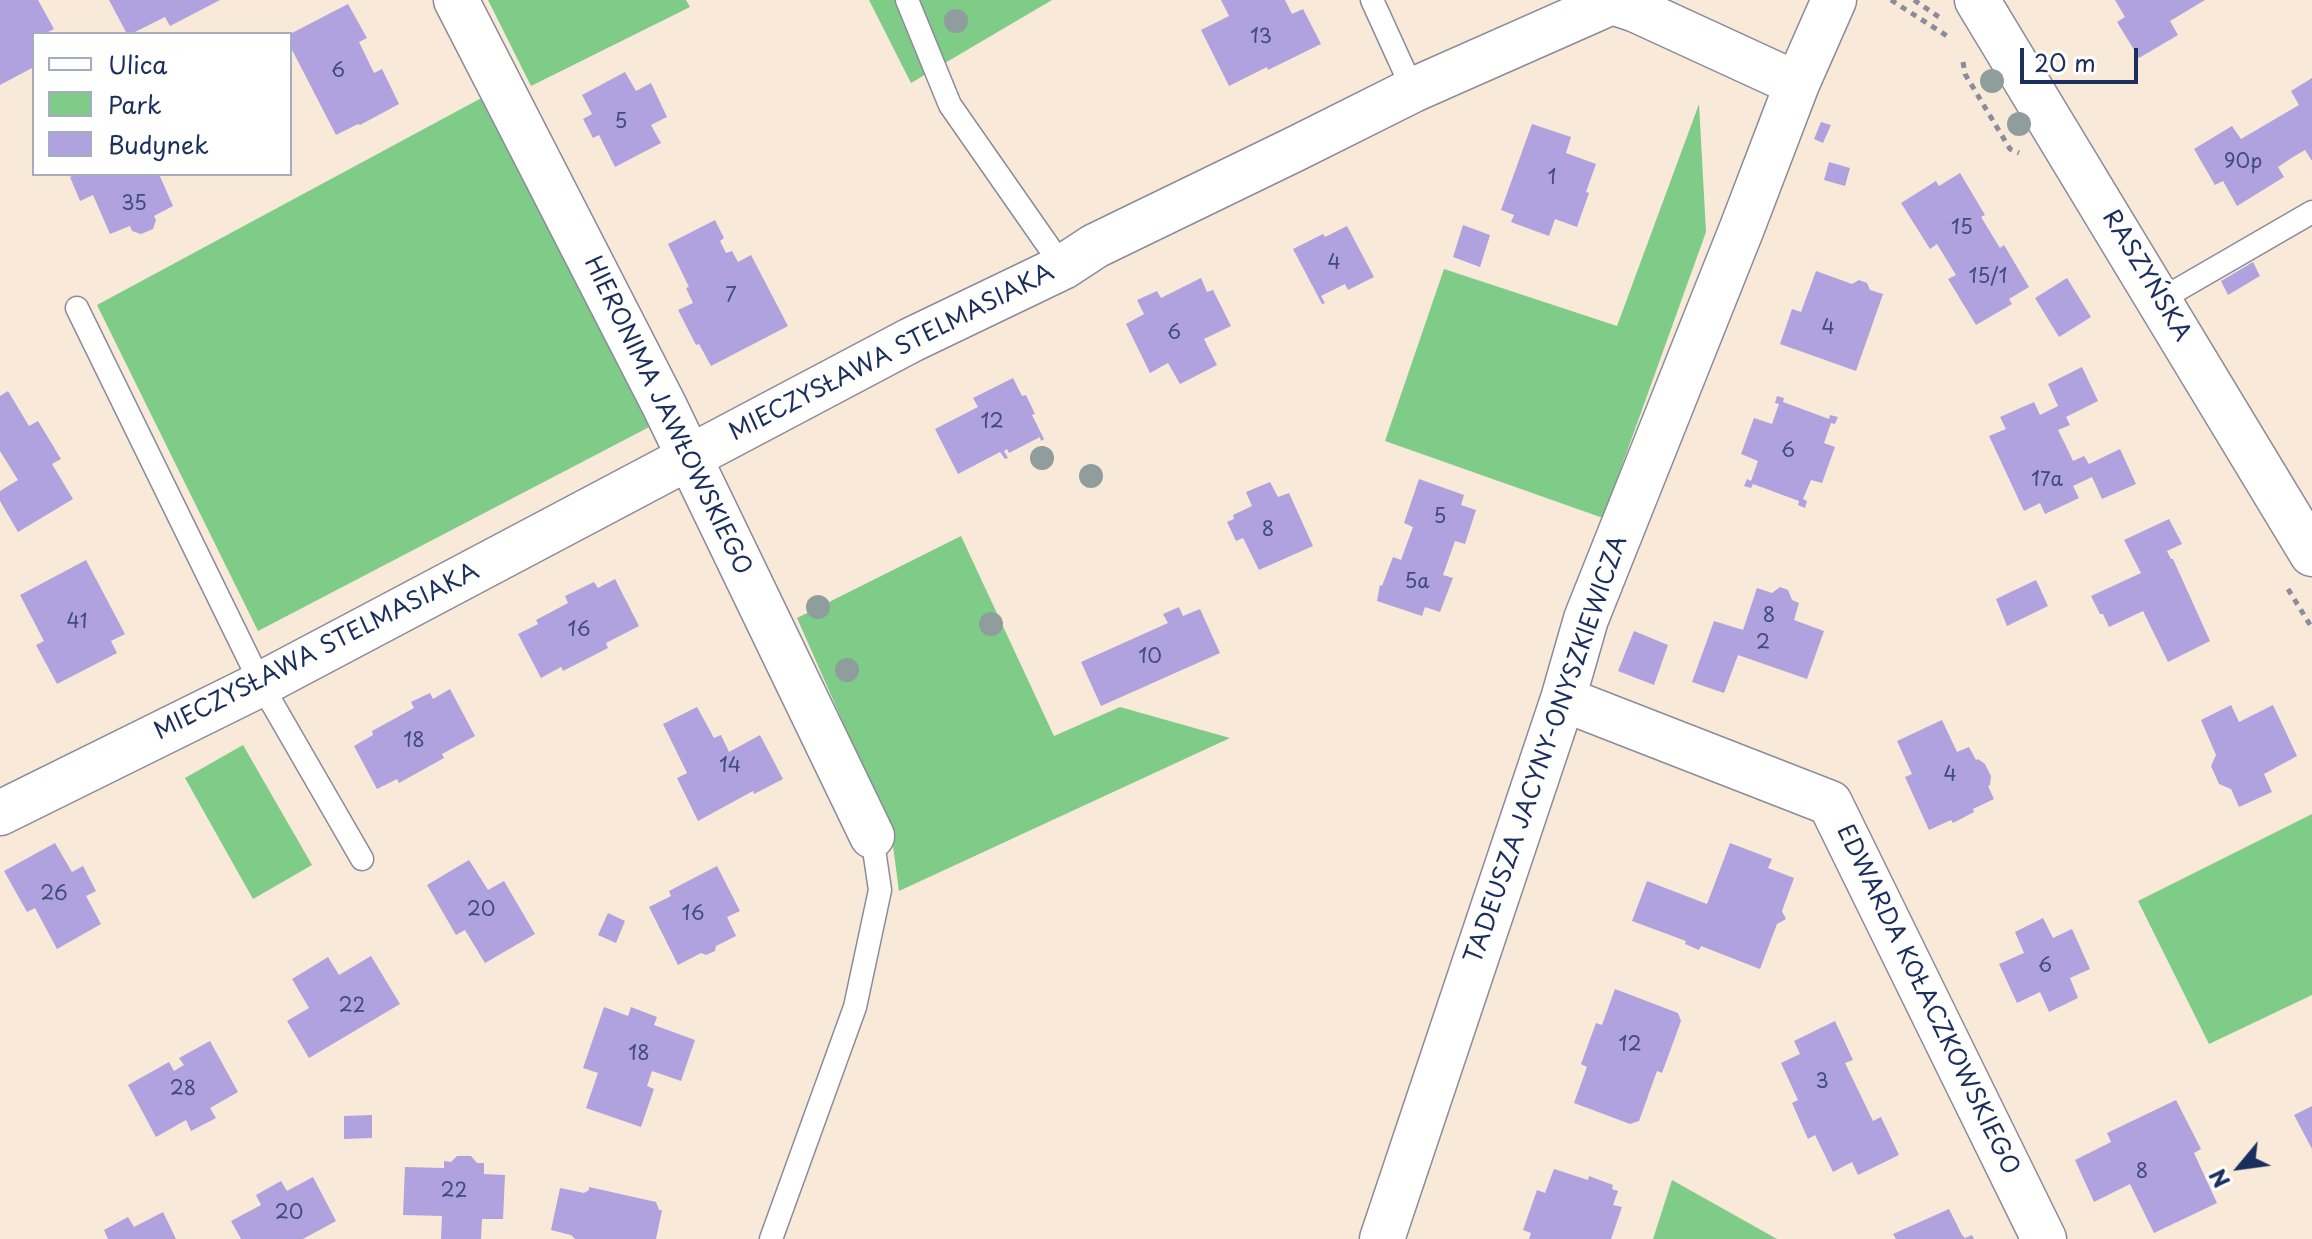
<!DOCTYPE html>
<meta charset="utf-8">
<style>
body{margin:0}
#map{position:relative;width:2312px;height:1239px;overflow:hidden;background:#f9e9d8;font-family:"Playpen Sans",sans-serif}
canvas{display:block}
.legend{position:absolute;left:32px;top:32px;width:260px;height:144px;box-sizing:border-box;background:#fff;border:2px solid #a4acbf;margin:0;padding:10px 14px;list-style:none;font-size:24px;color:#1b2f5e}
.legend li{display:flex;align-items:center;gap:16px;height:40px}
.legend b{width:40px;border:2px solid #a4acbf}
.north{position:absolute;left:2200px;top:1127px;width:80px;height:80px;-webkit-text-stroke:6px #fff;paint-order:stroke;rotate:241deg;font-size:22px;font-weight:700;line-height:32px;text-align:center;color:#1b2f5e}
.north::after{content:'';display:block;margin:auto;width:28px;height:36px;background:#1b2f5e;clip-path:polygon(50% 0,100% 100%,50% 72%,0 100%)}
.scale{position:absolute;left:2020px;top:48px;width:118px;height:36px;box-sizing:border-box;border:4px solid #1b2f5e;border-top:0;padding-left:10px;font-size:24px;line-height:28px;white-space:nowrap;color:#1b2f5e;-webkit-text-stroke:6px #fff;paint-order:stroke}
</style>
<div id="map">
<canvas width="2312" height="1239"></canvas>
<ul class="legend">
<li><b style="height:10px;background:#fff"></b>Ulica</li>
<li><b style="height:22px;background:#7fcb88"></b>Park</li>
<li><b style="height:22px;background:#b0a2de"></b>Budynek</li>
</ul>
<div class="north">N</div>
<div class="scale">20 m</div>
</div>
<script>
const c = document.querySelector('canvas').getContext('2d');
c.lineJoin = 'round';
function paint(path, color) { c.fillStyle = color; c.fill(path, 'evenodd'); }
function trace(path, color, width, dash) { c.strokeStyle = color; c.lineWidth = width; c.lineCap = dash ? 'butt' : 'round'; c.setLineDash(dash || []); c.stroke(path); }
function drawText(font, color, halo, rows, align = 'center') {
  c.font = font + ' "Playpen Sans",sans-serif'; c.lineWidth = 6; c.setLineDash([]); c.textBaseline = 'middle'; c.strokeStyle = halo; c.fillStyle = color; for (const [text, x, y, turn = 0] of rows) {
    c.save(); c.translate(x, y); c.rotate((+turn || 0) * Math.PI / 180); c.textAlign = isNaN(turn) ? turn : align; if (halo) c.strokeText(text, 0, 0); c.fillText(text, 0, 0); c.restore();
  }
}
const green = new Path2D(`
 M488,0H686L690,7L531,86Z
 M869,0H1052L911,83Z
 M487,95L655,424L258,631L97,305Z
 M1699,104L1706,232L1603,518L1385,441L1444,269L1617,326Z
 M961,536L1054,736L1120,707L1230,738L899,891L891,831L797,618Z
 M243,745L312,865L253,899L185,778Z
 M2312,814V995L2209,1044L2138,901Z
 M1672,1180L1777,1239H1653Z`);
const building = new Path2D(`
 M0,0H38L54,29L44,34H34V67L0,85Z
 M109,0H220L170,26L165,17L131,34H127Z
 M1221,0H1285L1292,14L1303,9L1321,44L1268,70L1267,67L1229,86L1201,30L1229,16Z
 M2115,0H2205L2170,21L2178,35L2139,58L2117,22L2125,17Z
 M348,4L367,38L359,42L374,73L382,69L399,104L360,125L358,124L336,135L290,46V34Z
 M625,72L636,91L651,83L667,117L651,125L661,143L615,167L599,135L593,138L583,119L592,114L582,95Z
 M2312,78V161L2305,150L2293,157L2278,167L2284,177L2237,206L2223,181L2215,185L2194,149L2232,126L2241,139L2299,105L2291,91Z
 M1821,122L1831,125L1823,143L1814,139Z
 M1532,124L1571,137L1566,153L1596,164L1586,192L1589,193L1577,227L1555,219L1549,236L1511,222L1514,215L1501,210Z
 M1829,162L1850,168L1845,186L1824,180Z
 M1960,173L1985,215L1981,217L2000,248L2004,245L2029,287L2009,299L2012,304L1976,325L1948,279L1956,275L1937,244L1930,249L1901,203L1936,181L1939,186Z
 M77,174H159L173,206L154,216L156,220L153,229L141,234L132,231L130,226L110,234L93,195L80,201L70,177Z
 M715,220L724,238L720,241L726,253L732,251L738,262L751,255L788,326L711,366L699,344L696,345L678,310L693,303L686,288L689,287L668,244Z
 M1463,225L1490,235L1480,267L1453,257Z
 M1347,226L1374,277L1348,290L1345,284L1321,296L1325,303L1322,304L1293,249L1323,234L1325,237Z
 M2253,262L2260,276L2228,295L2221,281Z
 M1816,271L1852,284L1859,280L1867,283L1870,290L1883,294L1856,371L1780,344L1792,309L1801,312Z
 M1201,278L1207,292L1213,290L1231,326L1204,339L1217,365L1180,384L1168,363L1150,373L1126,324L1144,314L1137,300L1157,291L1161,298Z
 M2067,278L2091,317L2059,337L2035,298Z
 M2082,367L2098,401L2066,417L2070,425L2058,430L2066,446L2073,461L2084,456L2089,464L2120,449L2136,484L2102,499L2092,477L2073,486L2079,498L2045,514L2040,503L2024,511L1989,436L2006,429L2000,417L2034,402L2040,415L2058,406L2048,384Z
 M1013,378L1022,396L1026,395L1035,414L1032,415L1044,439L1041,441L1040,437L1009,453L1007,449L1004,451L1008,458L1005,459L1000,452L958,474L935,429L978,407L973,398Z
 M8,391L29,426L38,421L61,459L52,464L73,499L18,532L0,501V491L18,480L0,451V396Z
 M1777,396L1784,398L1783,402L1829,419L1830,415L1838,417L1835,424L1831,423L1824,443L1835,447L1822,483L1811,480L1803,499L1807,501L1805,508L1798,505L1799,501L1753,484L1751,488L1744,486L1747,479L1751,481L1758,461L1741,454L1745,443L1754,418L1772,424L1779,404L1775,403Z
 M1419,479L1464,495L1461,505L1476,510L1465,544L1455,541L1443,575L1453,578L1440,612L1425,607L1422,616L1377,601L1380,585L1382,586L1393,557L1401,560L1413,527L1404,523Z
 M1270,482L1278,497L1289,493L1313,546L1259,570L1243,538L1236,541L1227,522L1234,519L1233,515L1252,506L1246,492Z
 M2169,519L2182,544L2167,551L2171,559H2173L2210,641L2168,662L2143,611L2109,627L2103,614H2100L2091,596L2141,573L2124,540Z
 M86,560L125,634L111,641L117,653L57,684L36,645L44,641L20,595Z
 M615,579L639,626L606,643L608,648L563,671L561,667L541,678L518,634L538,624L536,620L568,603L565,596L594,582L598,588Z
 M2036,580L2048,606L2007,626L1996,599Z
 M1780,587L1788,590L1792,600L1799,603L1794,620L1824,631L1807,679L1738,655L1724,693L1692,682L1714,621L1743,630L1757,588L1772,593Z
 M1179,607L1183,616L1200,609L1220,653L1101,706L1081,662L1168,623L1163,614Z
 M1634,631L1668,645L1654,685L1618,671Z
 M450,689L475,736L442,754L444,758L399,783L397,779L377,789L354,746L373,735L372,731L414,708L411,702L430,693L433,699Z
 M2231,705L2239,722L2273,705L2297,756L2264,774L2272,792L2239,807L2231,789L2219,784L2211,766L2216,755L2201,720Z
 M697,707L714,738L721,735L729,752L760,735L783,779L754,794L753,791L698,821L677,778L687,773L663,724Z
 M1942,720L1957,752L1969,747L1976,760L1978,759L1985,764L1991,776L1990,785L1988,786L1994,799L1973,809L1974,812L1953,823L1951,820L1929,830L1905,777L1912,774L1897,741Z
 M55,843L72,872L83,866L96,891L86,896L101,924L57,949L35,908L27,912L4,871Z
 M1730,843L1772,859L1768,868L1794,878L1782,911L1786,919L1777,924L1760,969L1701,946L1699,950L1685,944L1686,941L1632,921L1647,881L1707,904Z
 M469,860L488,890L504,881L535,934L485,963L465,930L456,935L427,885Z
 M717,866L740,911L727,917L736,936L716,946L715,951L706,955L701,953L678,965L649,907L671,896L669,891Z
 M608,913L625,921L616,943L598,935Z
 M2043,918L2053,938L2072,929L2090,969L2070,978L2078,998L2049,1012L2040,992L2017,1003L1999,964L2024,953L2015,932Z
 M371,956L400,1004L309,1058L287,1021L309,1008L292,979L328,957L339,975Z
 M1615,989L1678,1013L1681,1021L1662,1073L1657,1071L1639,1121L1630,1124L1574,1103L1587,1067L1581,1064L1596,1023L1602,1025Z
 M604,1007L628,1016L631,1007L657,1017L654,1025L695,1040L681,1081L652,1071L647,1086L654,1089L641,1127L586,1108L598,1073L583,1068Z
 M1835,1021L1853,1060L1845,1063L1873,1121L1881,1117L1899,1155L1858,1175L1852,1162L1833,1172L1815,1135L1808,1139L1792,1103L1798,1100L1781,1063L1800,1054L1794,1041Z
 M210,1041L238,1092L210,1108L216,1118L191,1131L186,1120L156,1137L128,1085L169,1062L174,1071L184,1065L179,1058Z
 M2176,1100L2201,1149L2194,1153L2217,1203L2154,1233L2130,1184L2094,1202L2075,1160L2111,1142L2107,1133Z
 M2312,1106V1149L2294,1115Z
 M372,1115V1138L344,1139V1116Z
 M457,1156H471L477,1163H484V1174L505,1175L503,1219H482L481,1239H441L442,1216L403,1215L405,1167L444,1168V1161L451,1162Z
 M1554,1169L1588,1180L1589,1176L1613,1185L1612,1189L1618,1191L1613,1205L1622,1207L1611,1239H1529L1531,1233L1523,1230L1537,1190L1545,1193Z
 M313,1177L336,1221L303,1239H241L231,1221L261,1205L256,1195L281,1181L287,1191Z
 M589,1187L656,1202L659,1210H662L656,1239H575L571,1235L551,1230L560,1188L584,1193L589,1190Z
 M1949,1209L1962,1235L1965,1238L1972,1235L1974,1239H1896L1893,1234Z
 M163,1212L176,1239H108L104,1230L128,1217L134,1227Z`);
const path = new Path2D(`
 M1891,0L1947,36
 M1914,0L1939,17
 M1963,62L1965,74L2010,149L2019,153
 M2288,589L2312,628`);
const service = new Path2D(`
 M907,0L950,105L1063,267
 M1372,0L1413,90
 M2160,300L2312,212
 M77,308L261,684L362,859
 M771,1239L855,1007L880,890L872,836`);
const minor = new Path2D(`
 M456,0L664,405L872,836
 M1977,0L2312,554
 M1563,699L1830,803L2044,1239
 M0,813L261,684L911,340L1063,267L1095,246L1295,149L1413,90L1612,2L1636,10L1797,84
 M1382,1239L1563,699L1586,619L1742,228L1797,84L1834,0`);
const trees = [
 [956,21],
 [1992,81],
 [2019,124],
 [1042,458],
 [1091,476],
 [818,607],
 [991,624],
 [847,670]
];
const numberNames = [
 ["13",1261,37],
 ["6",338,71],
 ["5",621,122],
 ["90p",2243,162],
 ["1",1552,178],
 ["35",134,204],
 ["15",1962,228],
 ["4",1334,263],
 ["15/1",1988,277],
 ["7",731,296],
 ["4",1828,328],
 ["6",1174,333],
 ["12",992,422],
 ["6",1788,451],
 ["17a",2047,480],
 ["5",1440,517],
 ["8",1268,530],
 ["5a",1417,582],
 ["8",1769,616],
 ["41",77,622],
 ["16",579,630],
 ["2",1763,643],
 ["10",1150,657],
 ["18",414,741],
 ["14",730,766],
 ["4",1950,775],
 ["26",54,894],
 ["20",481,910],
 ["16",693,914],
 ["6",2045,966],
 ["22",352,1006],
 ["12",1630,1045],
 ["18",639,1054],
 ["3",1822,1082],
 ["28",183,1089],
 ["8",2142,1172],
 ["22",454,1191],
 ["20",289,1213]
];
const streetNames = [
 ["RASZYŃSKA",2146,276,59],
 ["MIECZYSŁAWA STELMASIAKA",892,353,-27],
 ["HIERONIMA JAWŁOWSKIEGO",667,416,64],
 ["MIECZYSŁAWA STELMASIAKA",317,652,-27],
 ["TADEUSZA JACYNY-ONYSZKIEWICZA",1547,750,-71],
 ["EDWARDA KOŁACZKOWSKIEGO",1927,1000,64]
];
paint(green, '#7fcb88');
paint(building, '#b0a2de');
trace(service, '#8a8c9b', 25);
trace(minor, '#8a8c9b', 47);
trace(path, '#8a8c9b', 5, [6, 6]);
trace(service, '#fff', 22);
trace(minor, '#fff', 44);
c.fillStyle = '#8f9d9c';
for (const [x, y] of trees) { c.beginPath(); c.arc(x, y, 12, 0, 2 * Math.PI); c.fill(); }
drawText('20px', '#404c7e', null, numberNames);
drawText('24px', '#1b2f5e', '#fff', streetNames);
</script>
